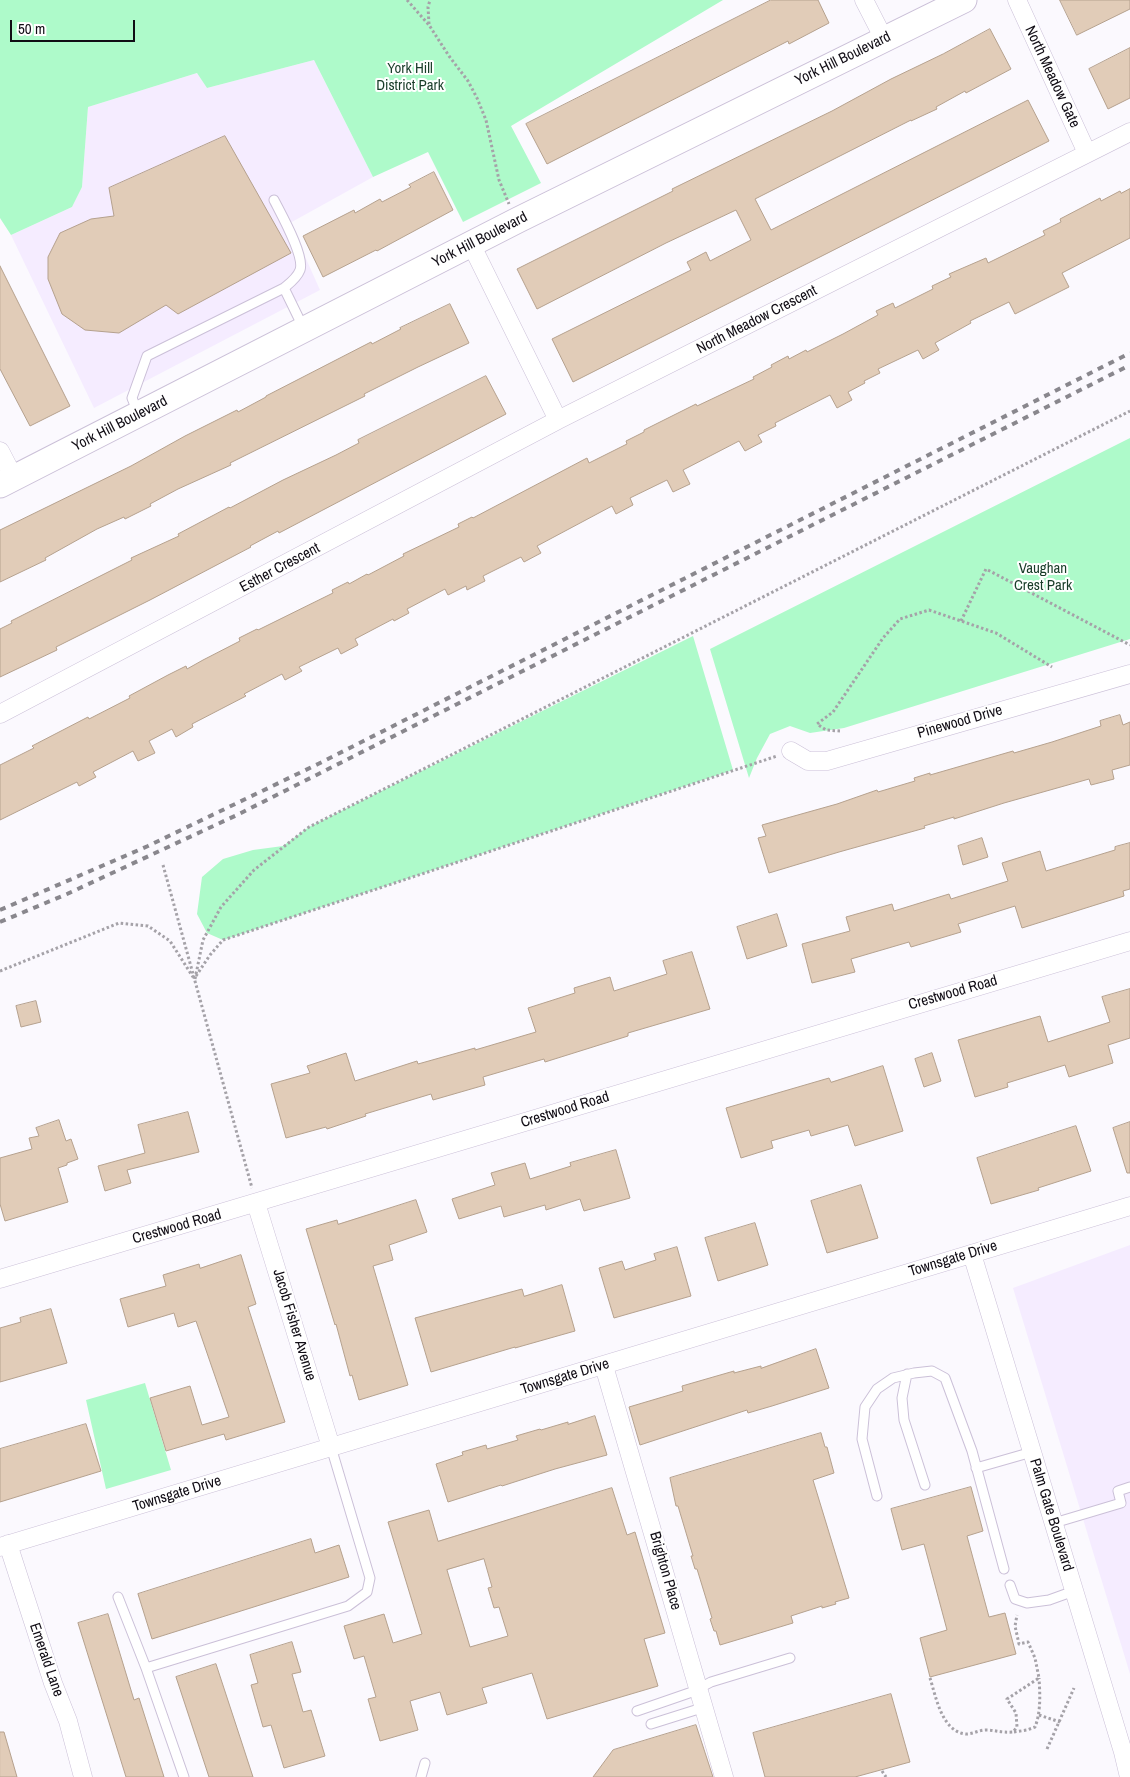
<!DOCTYPE html>
<style>
body{margin:0}
#map{position:relative;width:1130px;height:1777px;overflow:hidden;background:#fbf9fe;font-family:"Archivo Narrow",sans-serif}
canvas{display:block}
.scale{position:absolute;left:10px;top:20px;width:125px;height:22px;box-sizing:border-box;border:2px solid #110d15;border-top:0;padding-left:6px;font-size:15px;line-height:18px;white-space:nowrap;color:#110d15;-webkit-text-stroke:4px #fff;paint-order:stroke}
</style>
<div id="map">
<canvas width="1130" height="1777"></canvas>
<div class="scale">50 m</div>
</div>
<script>
const c = document.querySelector('canvas').getContext('2d');
c.lineJoin = 'round';
function paint(path, color) { c.fillStyle = color; c.fill(path, 'evenodd'); }
function trace(path, color, width, dash) { c.strokeStyle = color; c.lineWidth = width; c.lineCap = dash ? 'butt' : 'round'; c.setLineDash(dash || []); c.stroke(path); }
function drawText(font, color, halo, rows, align = 'center') {
  c.font = font + ' "Archivo Narrow",sans-serif'; c.lineWidth = 4; c.setLineDash([]); c.textBaseline = 'middle'; c.strokeStyle = halo; c.fillStyle = color; for (const [text, x, y, turn = 0] of rows) {
    c.save(); c.translate(x, y); c.rotate((+turn || 0) * Math.PI / 180); c.textAlign = isNaN(turn) ? turn : align; if (halo) c.strokeText(text, 0, 0); c.fillText(text, 0, 0); c.restore();
  }
}
const built = new Path2D(`
 M314,60L373,177L290,223L320,290L94,408L11,235L72,207L82,187L88,107L197,73L207,88Z
 M1130,1245V1674L1013,1288Z`);
const green = new Path2D(`
 M0,0H723L511,126L541,183L463,222L428,152L373,177L314,60L207,88L197,73L88,107L82,187L72,207L11,235L0,218Z
 M1130,438V639L844,728L810,733L790,726L770,734L757,758L749,778L710,649Z
 M693,636L733,770L223,940L207,933L197,914L202,877L223,859L253,850L283,846L309,827Z
 M145,1383L171,1470L106,1489L86,1400Z`);
const building = new Path2D(`
 M771,0H818L829,23L789,44L788,41L547,164L526,124Z
 M1060,0H1130V9L1077,35Z
 M990,29L1011,69L966,93L965,91L936,107L937,109L911,121V120L755,199L771,230L1028,100L1049,141L573,382L552,339L691,270L687,262L706,252L710,261L751,240L736,210L666,243L537,309L517,269L673,191L672,189L832,111L891,79L943,54Z
 M1130,48V98L1108,109L1089,69Z
 M225,136L291,253L178,314L166,305L119,333L85,330L62,314L48,279V257L60,233L91,219L114,216L109,188Z
 M434,172L453,210L377,251L376,250L323,277L303,236L354,210L355,213L380,199L382,202L411,187L409,185Z
 M1130,189V238L1062,273L1069,287L1015,314L1009,302L970,321L971,323L935,343L939,350L923,359L918,350L878,369L880,373L864,381L865,383L848,392L852,400L837,408L830,395L775,423L776,426L758,435L762,442L745,451L739,441L683,470L690,484L673,492L667,480L630,498L633,505L616,514L612,506L537,546L541,553L524,562L521,557L483,576L485,581L467,590L466,586L448,595L445,589L407,609L409,613L394,621L393,619L355,639L358,645L341,654L338,648L299,667L302,671L285,680L282,674L244,694L246,696L192,724L193,727L176,737L172,729L149,741L155,753L138,761L133,751L93,772L96,777L79,786L77,782L0,820V765L34,748L32,746L88,717L89,719L130,698L129,696L168,675L186,666L187,669L203,660L240,641L239,638L257,629L258,630L333,593L332,590L348,582L349,584L367,574L368,575L404,556L403,554L459,527L458,524L472,517L473,518L587,458L589,463L627,444L626,441L644,432V430L696,404L697,406L754,379L753,377L772,367L771,365L788,356L789,359L806,350L807,352L843,334L878,315L876,311L893,303L895,308L933,289L932,286L951,277L949,274L986,258L988,263L1045,235L1043,231L1061,222L1060,219L1083,207L1100,198L1101,201L1120,191L1121,193Z
 M0,266L70,406L30,426L0,369Z
 M450,304L469,343L418,367L364,394L365,396L230,463L231,465L178,489L150,504L151,506L125,519L124,517L97,529L45,558L46,560L0,582V530L131,466L185,436L237,410L238,412L266,397V396L371,342L372,344L401,329L400,328Z
 M486,376L506,414L279,533L278,531L250,546L251,547L150,600L56,647L57,650L0,677V629L12,623L11,621L132,560L131,558L179,536L178,534L229,507L230,508L283,480L336,455L359,443L358,440Z
 M1120,715L1123,725L1130,722V765L1112,770L1114,779L1091,785L1089,779L1004,803L954,819V817L924,826L925,828L839,852L769,873L758,838L766,836L762,825L837,804L877,790L878,792L915,781L914,778L930,773V775L1013,751L1014,753L1052,742L1101,726L1100,721Z
 M982,838L988,857L963,865L958,846Z
 M1130,843V889L1123,891L1124,896L1022,928L1015,906L958,924L961,932L911,947L909,942L851,959L855,972L812,983L802,944L850,931L846,917L892,904L894,911L949,894L951,899L1008,881L1002,863L1040,851L1046,871L1115,850V847Z
 M777,914L787,946L747,959L737,927Z
 M692,952L710,1009L628,1033V1036L545,1062L544,1059L483,1077L485,1085L433,1100L431,1094L365,1114L366,1116L327,1129L326,1127L286,1138L271,1084L310,1073L307,1066L346,1053L355,1081L417,1061L418,1064L475,1048V1050L536,1032L528,1008L575,993L574,988L610,977L614,991L667,974L663,961Z
 M1130,989V1038L1108,1045L1113,1063L1069,1077L1065,1065L1007,1083L1008,1087L975,1097L958,1040L1040,1016L1048,1042L1110,1022L1102,997Z
 M36,1001L41,1022L21,1027L16,1006Z
 M932,1053L941,1081L924,1087L915,1059Z
 M883,1066L903,1131L855,1146L848,1125L811,1136L809,1130L771,1141L773,1148L741,1158L726,1108L829,1078L831,1082Z
 M188,1112L199,1152L127,1170L131,1183L105,1191L98,1166L145,1153L138,1125Z
 M59,1120L66,1141L71,1139L78,1159L67,1163V1165L58,1168L68,1202L5,1221L0,1204V1158L32,1149L29,1138L39,1136L36,1128Z
 M1130,1122V1173H1127L1113,1128Z
 M1076,1126L1091,1171L1038,1188L1039,1190L991,1204L977,1158Z
 M616,1150L630,1198L584,1211L580,1199L546,1210L545,1205L504,1217L501,1206L459,1219L452,1199L495,1185L491,1173L525,1163L530,1179L571,1166L570,1163Z
 M861,1185L878,1238L827,1253L811,1201Z
 M416,1200L427,1232L389,1245L393,1260L373,1266L408,1385L359,1400L352,1375L350,1376L336,1324L335,1325L306,1229L337,1220L338,1224Z
 M755,1223L768,1265L718,1281L705,1238Z
 M677,1247L691,1296L614,1318L599,1268L622,1261L625,1270L656,1260L654,1254Z
 M241,1255L256,1304L248,1307L285,1422L226,1440L224,1434L166,1451L150,1398L190,1386L202,1425L229,1417L196,1321L178,1327L174,1313L128,1327L120,1299L166,1286L163,1275L199,1264L200,1268Z
 M562,1285L575,1331L515,1348V1347L431,1372L415,1318L522,1289L524,1296Z
 M51,1309L67,1363L0,1382V1328L21,1322L20,1318Z
 M816,1349L829,1388L772,1406L748,1413L747,1410L640,1445L629,1407L683,1391L682,1386L734,1371V1373L761,1366V1368Z
 M595,1416L607,1455L555,1469L502,1486L501,1485L448,1502L436,1464L463,1455L462,1452L486,1445L487,1449L518,1440L516,1436L540,1429L541,1430L568,1422V1424Z
 M86,1424L101,1471L0,1502V1449Z
 M821,1433L825,1447H827L834,1473L813,1480L849,1598L835,1602L836,1604L822,1608V1606L791,1616L793,1623L720,1645L716,1631H714L710,1619L712,1618L697,1569H695L691,1556H693L678,1506H676L670,1478Z
 M971,1487L983,1531L967,1536L989,1617L1005,1613L1016,1654L930,1677L920,1638L947,1630L924,1544L902,1550L891,1509Z
 M612,1488L627,1535L635,1532L665,1633L644,1639L658,1686L547,1719L532,1673L482,1688L487,1703L447,1715L440,1692L410,1701L418,1730L380,1741L368,1699L376,1697L364,1656L354,1659L344,1626L384,1614L393,1643L422,1634L388,1522L429,1510L438,1541ZM484,1559L492,1587L488,1588L494,1608L499,1607L508,1636L470,1647L447,1570Z
 M311,1539L315,1553L339,1545L349,1577L152,1639L138,1594Z
 M108,1614L134,1700L139,1698L164,1777H126L78,1623Z
 M292,1642L301,1672L292,1674L303,1712L311,1710L325,1756L284,1768L271,1725L263,1727L251,1685L258,1683L250,1655Z
 M216,1664L237,1728L253,1777H209L176,1677Z
 M891,1694L910,1762L855,1777H765L753,1733Z
 M696,1725L713,1777H593L613,1750Z
 M0,1732H4L17,1777H0Z`);
const path = new Path2D(`
 M407,0L429,25L449,56L468,81L477,98L486,120L499,180L509,204
 M429,24L428,7L430,0
 M961,621L986,569L1130,645
 M840,731L826,730L817,724L833,712L883,638L900,619L929,610L996,633L1052,667
 M163,865L252,1188
 M0,971L119,923L148,926L170,941L193,977
 M196,976L210,955L223,940L777,756
 M195,979L203,940L221,907L254,870L309,827L1130,411
 M930,1678C936,1697 942,1732 966,1734C973,1734 979,1730 986,1730C995,1730 1001,1733 1013,1732L1017,1727L1016,1713L1007,1699L1039,1678L1035,1658L1028,1642L1019,1644L1015,1626L1017,1615
 M1039,1715L1060,1722
 M1014,1732L1027,1730L1035,1727C1041,1712 1040,1694 1039,1678
 M1047,1749L1074,1688
 M882,1771L886,1777`);
const lane = new Path2D(`
 M274,200C281,214 305,256 300,270C297,278 290,283 284,288
 M138,413L132,398L147,356L284,288L303,327
 M907,1374L902,1398L904,1420L925,1485
 M976,1468L1032,1452
 M877,1496L862,1439L865,1407L877,1389L893,1378L914,1373L932,1371L945,1378L972,1451L1004,1569
 M1054,1523L1121,1503L1118,1491L1130,1487
 M1010,1585L1015,1599L1027,1603L1049,1600L1074,1591
 M118,1597L146,1668L184,1777
 M146,1668L348,1606L367,1592L370,1578L331,1447
 M637,1711L692,1692L711,1682L790,1658
 M651,1724L705,1707
 M421,1777L425,1763`);
const street = new Path2D(`
 M864,0L884,39
 M1017,0L1087,153
 M471,244L558,420L1130,132
 M0,451L14,478
 M0,714L558,420
 M791,751L808,761H827L1130,674
 M256,1203L331,1447
 M972,1254L1123,1752L1129,1777
 M0,1279L1130,941
 M604,1366L724,1777
 M8,1544L53,1683L68,1721L83,1777
 M0,1547L1130,1206`);
const secondary = new Path2D(`
 M0,485L518,220L964,0`);
const rail = new Path2D(`
 M0,910L148,846L318,764L1130,353
 M0,922L67,894L237,815L1130,365`);
const streetNames = [
 ["York Hill Boulevard",843,59,-26],
 ["North Meadow Gate",1052,77,65],
 ["York Hill Boulevard",480,240,-27],
 ["North Meadow Crescent",757,320,-27],
 ["York Hill Boulevard",120,424,-27],
 ["Esther Crescent",280,568,-28],
 ["Pinewood Drive",960,722,-16],
 ["Crestwood Road",953,993,-16],
 ["Crestwood Road",565,1110,-17],
 ["Crestwood Road",177,1227,-16],
 ["Townsgate Drive",953,1259,-17],
 ["Jacob Fisher Avenue",294,1325,73],
 ["Townsgate Drive",565,1377,-17],
 ["Townsgate Drive",177,1494,-17],
 ["Palm Gate Boulevard",1051,1515,73],
 ["Brighton Place",665,1571,74],
 ["Emerald Lane",46,1660,71]
];
const parkNames = [
 ["York Hill",410,69],
 ["District Park",410,86],
 ["Vaughan",1043,569],
 ["Crest Park",1043,586]
];
paint(built, '#f5ecff');
paint(green, '#aefaca');
paint(building, '#e1ccb8');
trace(building, '#b5a18e', 1);
trace(lane, '#cbc0d8', 11);
trace(street, '#cbc0d8', 19);
trace(secondary, '#cbc0d8', 27);
trace(path, '#a5a2a8', 3, [2.5, 2.5]);
trace(lane, '#fff', 9);
trace(street, '#fff', 18);
trace(secondary, '#fff', 25);
trace(rail, '#89878d', 4, [6, 6]);
drawText('15px', '#110d15', '#fff', streetNames);
drawText('15px', '#183c28', '#fff', parkNames);
</script>
